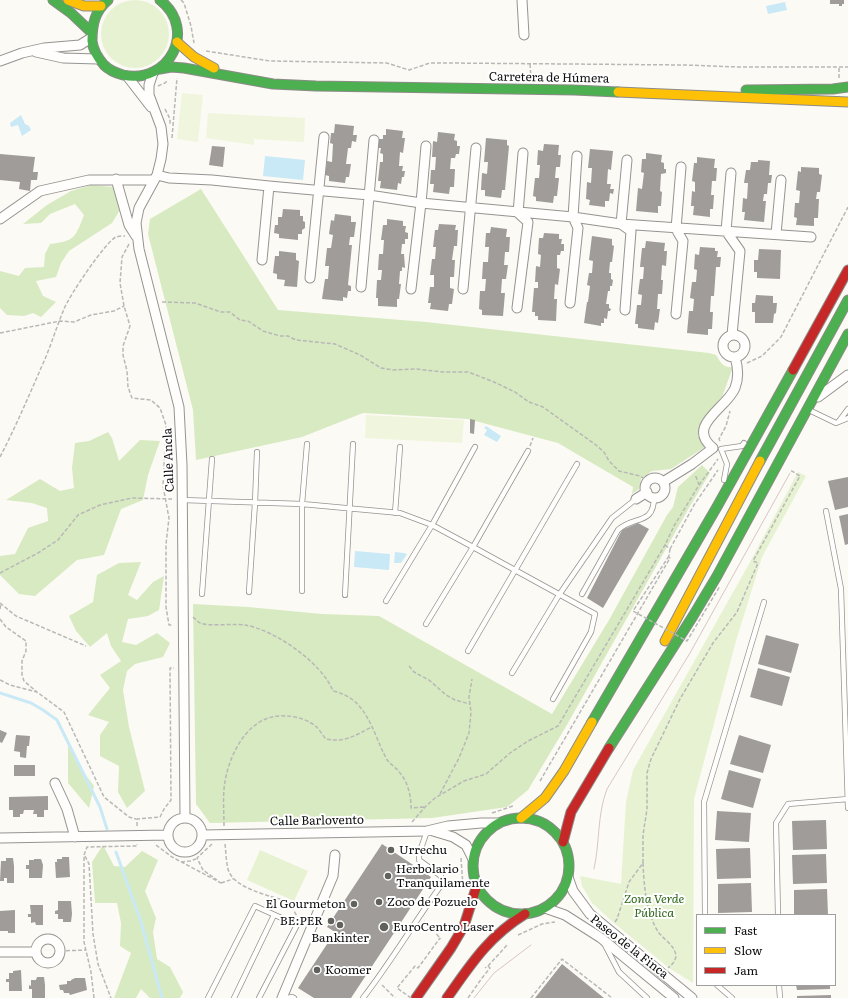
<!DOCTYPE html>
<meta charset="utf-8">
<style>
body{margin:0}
#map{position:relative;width:848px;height:998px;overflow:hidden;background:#fcfaf4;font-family:Literata,serif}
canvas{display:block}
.legend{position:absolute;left:696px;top:914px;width:140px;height:72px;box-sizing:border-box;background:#fff;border:1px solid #9f9f9f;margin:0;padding:5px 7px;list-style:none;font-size:12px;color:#0e0e0e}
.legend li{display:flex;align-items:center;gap:8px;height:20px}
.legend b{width:20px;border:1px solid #9f9f9f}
</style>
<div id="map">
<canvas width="848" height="998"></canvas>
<ul class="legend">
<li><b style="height:5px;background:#4caf50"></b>Fast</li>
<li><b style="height:5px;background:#ffc107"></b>Slow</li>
<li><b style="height:5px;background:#c62828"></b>Jam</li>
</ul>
</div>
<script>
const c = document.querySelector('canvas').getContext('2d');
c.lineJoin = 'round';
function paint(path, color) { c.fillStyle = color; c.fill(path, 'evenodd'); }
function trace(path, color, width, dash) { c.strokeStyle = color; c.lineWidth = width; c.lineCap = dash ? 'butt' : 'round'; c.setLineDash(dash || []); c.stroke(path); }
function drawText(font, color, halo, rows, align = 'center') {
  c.font = font + ' Literata,serif'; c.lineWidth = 4; c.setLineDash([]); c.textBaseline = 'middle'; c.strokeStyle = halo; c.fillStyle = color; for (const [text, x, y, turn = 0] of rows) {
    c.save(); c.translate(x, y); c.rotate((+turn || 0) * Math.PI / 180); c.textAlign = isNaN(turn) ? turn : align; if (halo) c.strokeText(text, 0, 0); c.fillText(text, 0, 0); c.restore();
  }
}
const green = new Path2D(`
 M101 34a34 34 0 1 1 68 0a34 34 0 1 1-68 0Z
 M798,472L806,476L762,557L736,641L694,799L693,983L669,968L614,923L592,903L582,886L580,876L621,884L626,802L633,770L749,564Z
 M260,850L308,871L294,901L247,880Z`);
const forest = new Path2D(`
 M91,185L113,187L120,210L112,223L69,251L61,263L56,277L36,281L43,296L56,302L41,317L33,313L24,316L7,315L0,308V271L19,276L25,268L44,267L45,254L50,244C75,241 75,238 84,215L75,204L50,214L41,223L23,224L47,205L71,191Z
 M201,189L278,310L426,322L709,353L716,355C721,363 723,368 733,367L722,397L702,420L698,431V436L705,447L671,469L652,471L641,479L639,489L632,494L633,487L558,443L468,419L363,413L302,437L196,460L193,410L148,234L150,219Z
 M108,432L112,438L119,461L140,440L160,441L148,475L143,500L121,509L104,555L77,560L35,596L19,594L0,575V556L15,554L28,528L48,521L47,508L32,503L6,500L40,479L60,491L74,488L72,468L75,443L89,441Z
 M702,465L710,473L690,506L568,723L528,790L507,807L432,818L210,823L196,804L193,604L248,607L322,614L379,616L552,714L609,620L667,515L673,507L678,487Z
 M141,562L128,595L137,600L153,582L164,576L159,610L148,616L128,619L122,642L136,645L157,633L170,643L163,657L135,664L127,671L123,690L129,727L145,791L127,808L118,792L119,766L100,756V735L109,722L88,715L110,688L100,675L121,661L111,646L107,633L90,647L76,631L69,616L93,602L97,575L119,563Z
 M68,745L79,766L94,786L89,808L68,783Z
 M103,845L114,866L125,867L142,851L158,860L145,891L156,918L153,932L157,959L170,967L183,992L180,998H150L141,989L136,998H114L131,953L120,946L121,923L117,903H95L92,862Z`);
const pitch = new Path2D(`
 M182,93L203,95L198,142L177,139Z
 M208,113L305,118L304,142L254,139V145L206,138Z
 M366,415L464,420L462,443L365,438Z`);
const water = new Path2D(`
 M785,2L787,10L768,14L766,6Z
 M21,115L25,124L29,126L31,130L22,136L18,125L11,127L10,123Z
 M265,156L305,160L303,180L263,176Z
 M486,426L501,436L497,442L484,435L487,430L484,428Z
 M355,551L390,554L389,570L354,567Z
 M395,552L404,553L407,554L401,563H394Z`);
const stream = new Path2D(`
 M0,693L31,703L43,710L57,720L100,807L107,829
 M116,852L141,922L162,998`);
const building = new Path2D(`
 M830,0H844V4H842V6H839V4H830Z
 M335,124L354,126L353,135H357L356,142L352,141L351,148H348L346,164H351L349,177H346L345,183L329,181V176L325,175L327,161L332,162L333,144L330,143L331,133H334Z
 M386,129L403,131L402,138H405L403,153L400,152L399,166H403L402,171H405L404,177H402L401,184L398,183L397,190L380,188L381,181H378L380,162H383V154L380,153L381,148H378L379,139H383V135H386Z
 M438,132L455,134L454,140L457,141V146H460L459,154H456L455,158H451L450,169H455L454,187H450L449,194L433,192L434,184H430L431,170H435L436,157H432L433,141L437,142Z
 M486,138L507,140V145L509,146L505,190H502L501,198L485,196V190H481L482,173L487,174L488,162H484Z
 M544,144L559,145L558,155H561L560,167H556L555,178H559L557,196H554L553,203L536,201V197L533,196L535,178H539L540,165H537L538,150L543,151Z
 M212,146L225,147L223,167L209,165Z
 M590,149L613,151L611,170L608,169L607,184H611L610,189H614L613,194L610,193L609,201H605V207L589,205L590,200L586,199L587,182L591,183L592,168H588Z
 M646,153L662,155L661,162L664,163V169H666V173L661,174L660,191L662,192L661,206H658V213L636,211L638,188L642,189L644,173L641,172L642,159H646Z
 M0,154L35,157L33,172H38L37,180H31L30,191L19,189L20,182L0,180Z
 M697,157L715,159L714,168H717L716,181H712L711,195H714L713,209H710V217L693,215L694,206H691L692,191L695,192V182L692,181L694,163H697Z
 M758,160L770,161L769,175H772L771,183H768L767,194H764L763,201H766L764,222L744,220L745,212H742L743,198L747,199L748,183H744L746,170H750L751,162H758Z
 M801,167L819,168V174L822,175L820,192H817L816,199H819L818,218H814V226L796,225L797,218L794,217L795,203H799L800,191L796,190L798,171L801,172Z
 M283,209L300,210V216H303V221L305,222V228L302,230V234H298V240L279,238V234L274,233L275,225H278V217H282Z
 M335,214L351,216V222H356L354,237H350L349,245H352L348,285L351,286V291H348L347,298L343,297V301L322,299L325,279H328L329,266H325L327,248H331L333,235L329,234L331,220L334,221Z
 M387,219L403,221V226H406L405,232L408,233V239H405V244H402L401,254H404L405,268L402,267V271H400L399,284H401L399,299H397V307L378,306V298H376L377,280H381L382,270H378L379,254H383L384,240H381L383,225H387Z
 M439,224L456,225L455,230H458L457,246H454L452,260H455L454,277H450V288L454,289L452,304H449L448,311L430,309L431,303H428L430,287H434V275H430L432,259H435L436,247H433L435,230H438Z
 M491,227L507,229L506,237H510L509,252H505L504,265H508L506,279H502L501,293H505L503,316L482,315V310L479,309L480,291H485L486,279H482L483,262H488L489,247H485L486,233H490Z
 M544,233L559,234V239H562L561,244H564V251H561L560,255H557V268L560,269L558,285L555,284L554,299H557L556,321L538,320V316H535V312H532L534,288H538V282H535L536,266L540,267L541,255L538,254L539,238H543Z
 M592,236L612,239V245L614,246L612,262H610L609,273H611V279L613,280L612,286H610V291H608L606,304H609V308L611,309L610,311H608L607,319L604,318V323H601V326L584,323L587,302H588L590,286L587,285L589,273H592L593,261L589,260Z
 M646,241L665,243L664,251H667L666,266L662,265L661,280H663L662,294H658L657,309H660L658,323L655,322L654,330L638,328V324H635L637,305H641L642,295L638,294L640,279H643L644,267H640L642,248H645Z
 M700,247L715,248V251H718L717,257H721L720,267H716L714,296H711L710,312H713L712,329H708V335L687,333L689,311H693L694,299L690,298L692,282H696L697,270L694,269L695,254L699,255Z
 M759,249L781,250L780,279L757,278V272H754V260H758Z
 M279,251L296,253V260L299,261L297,287L284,286L285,280L277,279V274L273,273L275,256H279Z
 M756,295L773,296V303H777L776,313L774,314L773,323H755V312H752V303H755Z
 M470,419L475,420L474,434L470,433Z
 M848,477V507L835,510L828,481Z
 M848,514V544L845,545L839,516Z
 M638,523L649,529L603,608L587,598L622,530Z
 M766,635L799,644L791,673L758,664Z
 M758,668L790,677L782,706L750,697Z
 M0,730L7,733L2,743L0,742Z
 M16,735L30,736L29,746H27L26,758L20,757V752L14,751Z
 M739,735L771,745L763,773L730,764Z
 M14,765H35V776H14Z
 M729,770L761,779L753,808L721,799Z
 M48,796V810H44V817H37V814H33L34,810H24L23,814H20V817H13V810H9V797Z
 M717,811L751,813L749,842L715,840Z
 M826,820L827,849L793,850L792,821Z
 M382,844L431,877L351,998H314L298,988L335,932L327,927Z
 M750,848L751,878L717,879L716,849Z
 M826,854L827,883L793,884L792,855Z
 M62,857H69L70,877L56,878L55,862H57V859H62Z
 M6,858H13L14,866V883H7V878H4V881H0L1,861H6Z
 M34,859H41L43,865L42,878H29V869H26V865H29V860H34Z
 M751,883L752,912L718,913V884Z
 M827,889L828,915H794V890Z
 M58,901H71L72,914L71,922H63V919H58V914H55V911L58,910Z
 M30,905H43V925H36L35,922L31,923V917H28V914H31Z
 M15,910V933H8V931H0V911Z
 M562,964L604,998H535Z
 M21,970L22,991H9V982H6V979H9V973H13V971Z
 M37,977H44L45,985V998H32V989H29V985L31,986V980H36Z
 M75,978H85L87,990L70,995L69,993H64L63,990H60L59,985L67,984V981H71V980Z
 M796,985H830V989L797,990Z
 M831,995V998H797V996Z`);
const path = new Path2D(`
 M181,0L184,3L191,26L194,43
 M206,51L270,61L387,63L409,70L430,63H449L685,65L739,67H848
 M530,64L531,79
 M839,78V68
 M158,86L165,83L168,80
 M165,109L170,119V124
 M172,138L177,78
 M129,244L122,257L120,283L124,306L130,326L123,346V355L127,371L128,387L132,398L151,400L160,408L166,425L163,486L169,518L166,544V607L169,625H173
 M162,302L195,303L221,312H230L240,320L248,321L263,331L280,336H288L296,340L335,344L360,355L381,368L393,370L416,369L443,372H468L476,375L494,382L515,392L529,402L543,407L596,445L604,452L609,461L619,471L640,476L648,481
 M0,333L60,321L74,322L91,315L114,311L124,306
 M747,363L762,356L781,337L848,207
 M720,441L719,439L726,426L730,411
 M530,446L533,438
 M0,457C15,428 28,398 41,368C50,349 56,328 64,309C69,296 106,241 116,237C119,236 123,236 125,236
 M699,485L718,459
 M665,545L670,549L669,556
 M670,549L694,505L718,470
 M0,573L38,553L58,540L78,515L100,505L132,498L172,499
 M0,603L16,616L86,646
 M0,609L1,603
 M193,617C195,619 197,621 200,623C209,627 233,623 245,625C275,630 322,663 333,691C367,698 372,731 386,758C389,764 396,767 400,773C408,782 411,796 411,808L425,807
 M0,619L6,627L26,641V651L22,661V675L24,681L37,692
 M409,666L414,672L429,680L446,695L455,700L470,704
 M0,680L10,685L37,692L64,712L104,797L129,817L136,819
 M540,781L670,558L668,557
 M440,794L459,758L469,733L471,712L469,697L472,679
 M492,813L513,806
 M412,822L425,807L435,798L464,781L486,774L510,753L528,741L558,726L665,545L674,526L699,485L695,474
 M137,826V819L160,817L164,809L171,800L170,668H174
 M224,826C224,814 223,801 224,789C227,757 248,713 285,716C295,716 306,719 314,725C319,728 322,735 326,739C346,743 355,735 372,727
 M212,844L197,858L203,870L217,880
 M225,844C226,852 226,861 228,869C233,889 272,896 289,902L298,918
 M156,845L172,857L221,883
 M85,856L89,864L93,934L98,964L111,998
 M461,858L463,886
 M181,862L190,861L196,859
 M643,863C644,886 646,914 659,933C664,939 673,945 675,952C678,958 673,964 668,968
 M221,883L233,879
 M424,921L441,939
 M615,922L617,919L629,882L643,863V835L647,809V773L651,759L680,699L713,643L737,612L758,563L753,561L800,476L790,470
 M518,935L542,924L555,922
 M60,951L86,950
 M488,966L508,944
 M382,985L395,998
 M94,998L91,972L84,942V855L87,847L137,846V844
 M468,998L482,978L490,968L488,966L485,968
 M531,998L562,959L612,998`);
const lane = new Path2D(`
 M811,411L836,423L848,418
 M839,421L848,409
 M724,480L727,464L721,449L742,446L744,443
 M182,500L302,504L400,513L432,525L473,547L595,614L591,632L553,699
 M826,511L841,589L848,808
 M395,513L400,447
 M302,591V504L307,444
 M249,592L255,503L257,452
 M202,594L212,459
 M582,594L618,530C634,515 654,526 654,497
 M345,595L353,444
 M386,601L432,525L475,447
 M426,624L473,547L528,451
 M468,651L577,464
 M512,673L559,595L612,518L636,499
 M705,915L704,802L764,602
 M778,915L776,823L788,804L848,799
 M604,943L619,972L647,998
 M717,985L732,998
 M779,985L780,998
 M208,998L255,906L297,925L259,998
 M234,998L274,915
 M287,998L292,997L294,998
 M363,998C391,962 415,921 442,884L441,876L419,860V854L427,831`);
const street = new Path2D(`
 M522,0L524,35
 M36,52L63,58L98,59
 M0,61L22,53L44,48L80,45L91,38
 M153,73L149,85V95L161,127L163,144L161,159L157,175L139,208L136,223L139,249L179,407L182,465L185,817
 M127,76L151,107
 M731,173L726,231L740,251L732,335
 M157,175L169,178L212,180L269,186L369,195L421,203L573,217L621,224L811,237
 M116,179L129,225L136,236
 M0,219L40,191L89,180H154
 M776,234L781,180
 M262,260L269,186
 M310,278L324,137
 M361,287L374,140
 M411,289L421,203L426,146
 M463,289L476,148
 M570,303L578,228L573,217L577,156
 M517,308L528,222L518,213L523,153
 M625,310L631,231L621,224L627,160
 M676,314L683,241L676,229L681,167
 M723 346a11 11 0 1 1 22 0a11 11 0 1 1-22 0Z
 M818,397L848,375
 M645 488a10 10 0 1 1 20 0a10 10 0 1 1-20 0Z
 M663,482L692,464L713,448C685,426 727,408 735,388C739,378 738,367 735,357
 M636,499L647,492
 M55,783L67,809L75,837
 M168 835a17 17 0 1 1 34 0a17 17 0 1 1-34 0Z
 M433,831L453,837L466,845L473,859
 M202,835L427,831L448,826L481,823H499
 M0,838L168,835
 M568,877L573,891L590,914L692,998
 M545,908L565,915L601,938L674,998
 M36 951a12 12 0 1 1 24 0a12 12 0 1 1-24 0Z
 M0,952H35
 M282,998L333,876L335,855`);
const fast = new Path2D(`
 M53,0L71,13L92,33
 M108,0C95,11 92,24 92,41C93,50 98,58 104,65C109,70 116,73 123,75C169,85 198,30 160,0
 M160,69L171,67L184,68L273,84L316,86L574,90L618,92
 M746,90L833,89L848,87
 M760,461L848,300
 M592,722L718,505L793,370
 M609,748L693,616L717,576L848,334
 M473 866a48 48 0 1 1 96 0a48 48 0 1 1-96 0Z`);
const slow = new Path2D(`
 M68,0L84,6H101
 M177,42L194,57L214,68
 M618,92L848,102
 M665,641L760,461
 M521,818L545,798L564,771L592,722`);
const jam = new Path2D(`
 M793,370L848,270
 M563,842L571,812L609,748
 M416,998L451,948L464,926L477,885
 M447,998C471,964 488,937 525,914`);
const tram = new Path2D(`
 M594,869C600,842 597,815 607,789L690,653L790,473
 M474,998L494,973L531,945`);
const pathBridge = new Path2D(`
 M669,556L633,611L687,641L720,586
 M411,998L397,988L415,966L418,968L440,938`);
const markers = [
 [391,850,4,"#61615e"],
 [388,876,4,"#61615e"],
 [379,902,4,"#61615e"],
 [354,904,4,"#61615e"],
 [331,921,4,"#61615e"],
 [340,925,4,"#61615e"],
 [384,927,5,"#61615e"],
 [317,970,4,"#61615e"]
];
const streetNames = [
 ["Carretera de Húmera",549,78,1],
 ["Calle Ancla",169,460,-92],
 ["Calle Barlovento",317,821,-1],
 ["Paseo de la Finca",629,947,38]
];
const poiNames = [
 ["Urrechu",399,850],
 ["Herbolario",396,869],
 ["Tranquilamente",396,883],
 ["Zoco de Pozuelo",387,902],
 ["El Gourmeton",346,904,"right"],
 ["BE:PER",323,921,"right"],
 ["EuroCentro Laser",393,927],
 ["Bankinter",340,938,"center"],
 ["Koomer",325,970]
];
const parkNames = [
 ["Zona Verde",654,899],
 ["Pública",654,913]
];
paint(green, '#e7f2d3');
paint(forest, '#d8eac1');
paint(pitch, '#f0f6dd');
paint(water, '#c9e9f7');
trace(stream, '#c9e9f7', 3);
paint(building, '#9f9c99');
trace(lane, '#959492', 6);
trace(street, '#959492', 11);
trace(fast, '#8c8b88', 11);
trace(slow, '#8c8b88', 11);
trace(jam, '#8c8b88', 11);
trace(path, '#b8b8b7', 1.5, [4, 2]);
trace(lane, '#fffefd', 4.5);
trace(street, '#fffefd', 9);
trace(fast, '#4caf50', 9);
trace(slow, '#ffc107', 9);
trace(jam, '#c62828', 9);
trace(tram, '#d8c4c6', 1);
trace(pathBridge, '#b8b8b7', 1.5, [4, 2]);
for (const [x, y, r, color] of markers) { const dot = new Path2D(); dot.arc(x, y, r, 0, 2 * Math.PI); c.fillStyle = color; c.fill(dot); trace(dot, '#fff', 1.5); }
drawText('12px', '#0e0e0e', '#fff', streetNames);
drawText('12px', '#0e0e0e', '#fff', poiNames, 'left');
drawText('italic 12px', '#30691c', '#fff', parkNames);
</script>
